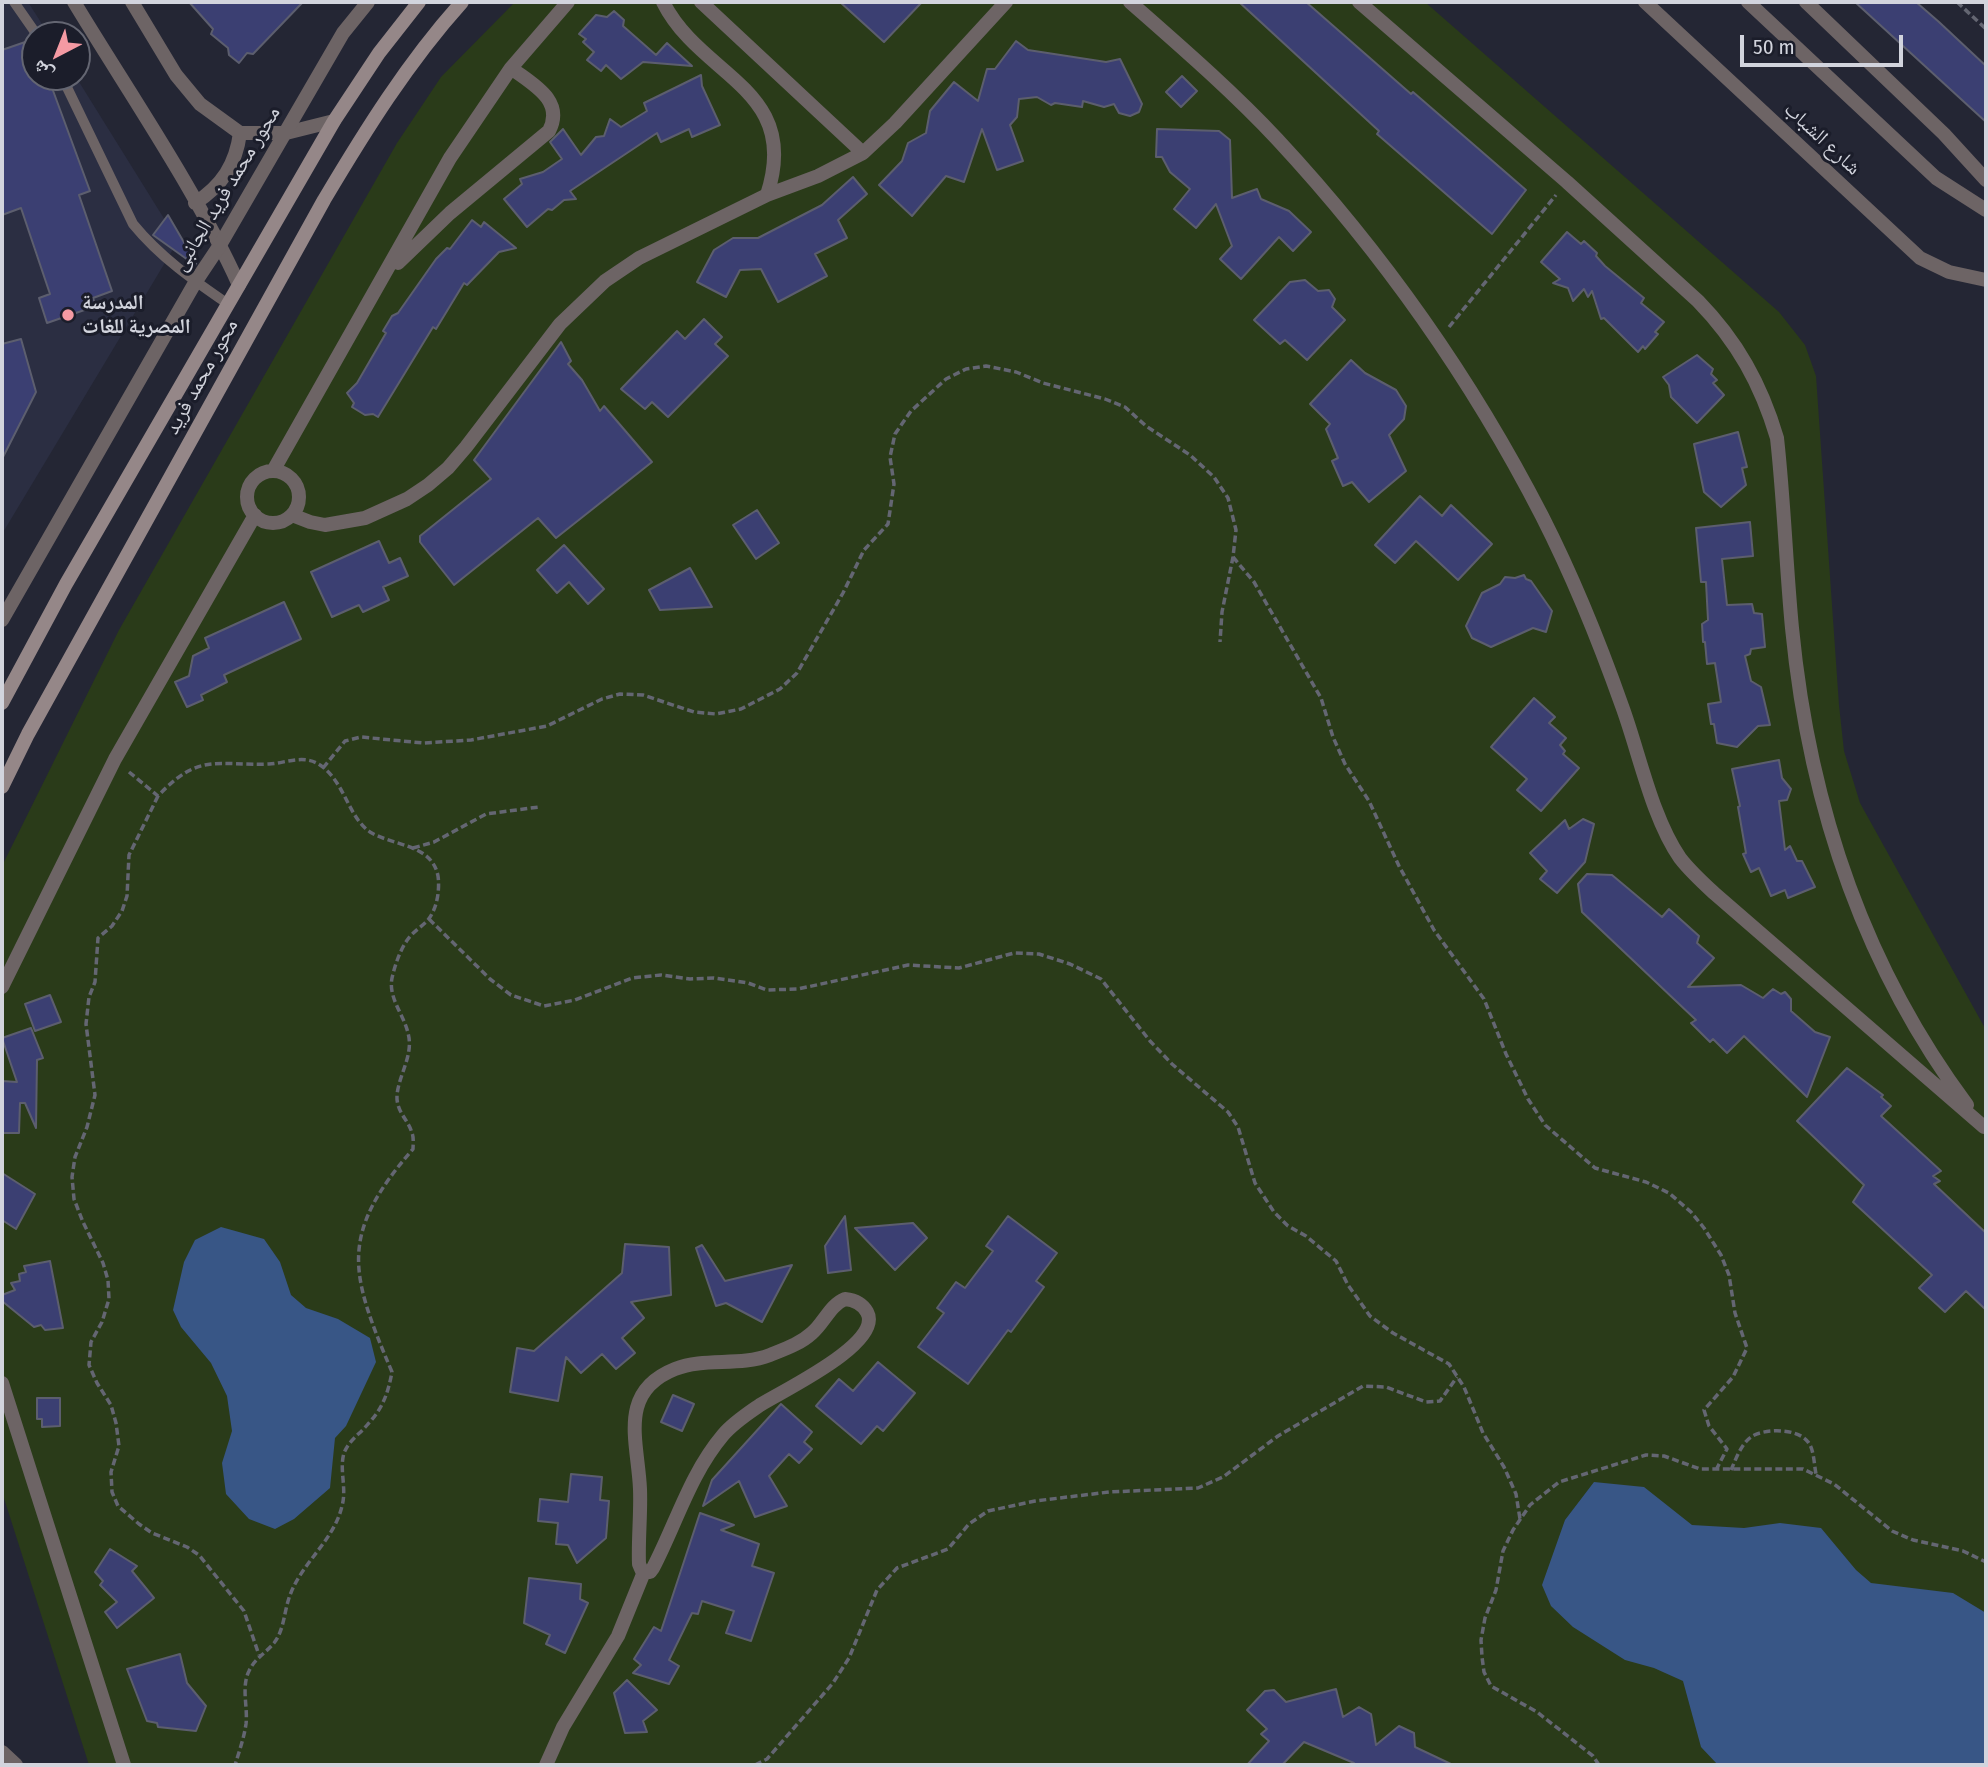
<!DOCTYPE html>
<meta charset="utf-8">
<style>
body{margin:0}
#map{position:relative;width:1988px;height:1767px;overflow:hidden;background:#242634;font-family:"Fira Sans Condensed","Noto Naskh Arabic",sans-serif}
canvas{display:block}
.frame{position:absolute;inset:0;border:4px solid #d2d4dd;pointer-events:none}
.north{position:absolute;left:21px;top:21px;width:70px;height:70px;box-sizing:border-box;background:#1b1d2a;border:2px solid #646672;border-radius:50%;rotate:222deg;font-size:19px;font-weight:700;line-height:28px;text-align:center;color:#d2d4dd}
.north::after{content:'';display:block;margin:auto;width:24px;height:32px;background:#f49aa3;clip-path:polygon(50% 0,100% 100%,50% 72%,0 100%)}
.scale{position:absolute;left:1740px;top:35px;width:163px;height:32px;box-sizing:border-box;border:4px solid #d2d4dd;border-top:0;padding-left:9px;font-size:21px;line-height:24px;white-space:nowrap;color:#d2d4dd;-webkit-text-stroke:5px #1b1d2a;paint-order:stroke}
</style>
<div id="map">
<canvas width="1988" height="1767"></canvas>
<div class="frame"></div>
<div class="north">ش</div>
<div class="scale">50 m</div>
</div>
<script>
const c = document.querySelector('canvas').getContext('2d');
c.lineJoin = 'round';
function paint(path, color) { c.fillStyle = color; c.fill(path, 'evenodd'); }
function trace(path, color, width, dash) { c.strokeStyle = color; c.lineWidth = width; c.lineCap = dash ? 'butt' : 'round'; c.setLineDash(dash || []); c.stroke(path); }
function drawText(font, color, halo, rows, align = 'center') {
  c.font = font + ' "Fira Sans Condensed","Noto Naskh Arabic",sans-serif'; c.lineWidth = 6; c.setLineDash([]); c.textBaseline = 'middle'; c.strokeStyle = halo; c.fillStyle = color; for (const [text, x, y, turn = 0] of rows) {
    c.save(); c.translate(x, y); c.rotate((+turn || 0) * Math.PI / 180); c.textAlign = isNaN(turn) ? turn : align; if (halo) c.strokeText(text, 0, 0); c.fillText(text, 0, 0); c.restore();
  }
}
const built = new Path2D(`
 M2,2H28L49,35H35V77H76L178,241L2,534Z`);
const green = new Path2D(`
 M515,2H1425L1779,312L1805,345L1816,376L1839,705L1844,751L1860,803L1986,1030V1765H89L2,1492V866L119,630L397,143L441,77Z`);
const water = new Path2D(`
 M221,1227L264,1239L280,1262L291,1295L306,1308L338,1319L370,1338L376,1362L346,1426L335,1438L330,1488L294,1519L275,1529L249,1519L226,1494L222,1463L232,1431L227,1396L211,1363L181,1327L173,1310L184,1262L195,1240Z
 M1594,1482L1644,1487L1692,1525L1744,1528L1780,1523L1821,1528L1856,1570L1871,1583L1953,1593L1986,1613V1765H1718L1701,1747L1683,1681L1654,1668L1625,1660L1573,1627L1551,1606L1542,1585L1565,1520Z`);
const building = new Path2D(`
 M189,2H303L253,54L247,53L239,63L229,55L228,48L211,34L213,29Z
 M840,2H922L884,42Z
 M1239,2H1306L1411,94L1413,92L1526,190L1492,234L1377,134L1379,131Z
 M1855,2H1916L1939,22L1986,66V122Z
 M614,11L624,20L623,26L656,55L667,43L692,66L643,62L621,79L606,65L601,71L587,60L594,52L583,42L586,39L579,34L596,15L607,17Z
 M31,40L35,42V77H48L90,191L79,195L112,291L93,298L96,306L47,323L39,298L50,294L21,208L2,215V50Z
 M1016,41L1028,50L1106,62L1120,59L1142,104L1139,112L1130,116L1119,113L1114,104L1104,107L1083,101L1082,107L1055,103L1051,105L1037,97L1019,99L1017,117L1010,125L1023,161L997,170L982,129L964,182L946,176L912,216L879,185L902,161L908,143L926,133L930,111L954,82L978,101L987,69H995Z
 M701,75L702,86L720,125L692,137L689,129L661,142L657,133L570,191L576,199L564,200L552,210L548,209L527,227L504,199L522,184L520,179L543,172L562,159L550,142L563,129L581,155L596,137L604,136L610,119L621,127L647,111L644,103Z
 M1182,76L1197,91L1181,107L1166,92Z
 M1157,129L1219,131L1230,140L1232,198L1257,189L1261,199L1289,211L1311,232L1293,251L1279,237L1241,279L1220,259L1232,246L1216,204L1196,228L1174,209L1190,189L1170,172L1162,157H1156Z
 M853,177L867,194L838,220L847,238L815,254L827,276L778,302L761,269L740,270L726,297L697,282L714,250L733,238H758L822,205Z
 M168,215L196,263L195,265L153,235Z
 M472,220L481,227L484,222L516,248L499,252L467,285L464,283L436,329L433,327L378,417L373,414L365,415L352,407L354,403L347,393L357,383L386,333L383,331L392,316L398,313L436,259L447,248L450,249Z
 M1567,232L1581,244L1584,241L1597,253L1596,256L1605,266L1644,298L1641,303L1664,322L1655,332L1658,334L1645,349L1643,346L1638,352L1604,318L1601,319L1592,291L1588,297L1584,289L1573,301L1568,288L1553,283L1560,279L1541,262Z
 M1305,280L1318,291L1329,290L1335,299L1332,307L1345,320L1307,360L1285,340L1280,344L1254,320L1290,282Z
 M704,319L722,337L715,344L728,356L668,417L652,402L645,409L621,389L677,331L685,339Z
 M21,339L36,392L2,459V344Z
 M561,342L571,361L568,364L582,380L600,411L604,406L652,462L556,538L538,518L454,585L420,542V536L491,479L474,460Z
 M1697,355L1713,369L1711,374L1717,380L1713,383L1724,395L1697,423L1671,397L1669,385L1663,377Z
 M1351,360L1365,373L1396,390L1406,406L1404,419L1389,435L1406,471L1369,502L1352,482L1343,486L1332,461L1338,458L1326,429L1330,424L1310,404Z
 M1738,432L1747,467L1742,468L1746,485L1721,507L1704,492L1694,444Z
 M1420,496L1442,516L1451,505L1492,544L1458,580L1416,541L1395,563L1375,545Z
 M757,510L779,543L756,559L733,525Z
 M1750,522L1753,556L1722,559L1727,605L1752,604L1754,613L1762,614L1765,647L1751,649L1750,654L1745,656L1751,681L1761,687L1770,725L1758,726L1737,747L1717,743L1714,724H1711L1708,704L1721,702L1715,663L1707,664L1705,642H1703L1702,624L1708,620L1706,582H1701L1696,528Z
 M379,541L389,563L400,558L408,576L383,587L389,600L363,612L359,605L332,617L311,572Z
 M564,545L604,589L588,604L569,582L557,593L537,570Z
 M690,568L712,607L660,610L649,590Z
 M1524,575L1526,579L1531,581L1552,611L1546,632L1533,628L1491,647L1472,638L1466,626L1482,593L1500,584L1505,577L1515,578Z
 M284,602L301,639L224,675L227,682L201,695L203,700L187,707L175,682L189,676L193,656L209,648L205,638Z
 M1534,698L1555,717L1549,723L1566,738L1560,745L1565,751L1563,754L1579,768L1541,811L1517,790L1527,779L1491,747Z
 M1779,760L1782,778L1791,789L1787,800L1779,801L1785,850L1790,846L1797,861H1802L1815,887L1788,898L1785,890L1771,896L1759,868L1751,872L1743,854L1746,853L1738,807L1740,806L1732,769Z
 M1583,819L1594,824L1585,862L1557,893L1540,879L1547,871L1530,853L1565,820L1569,829Z
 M1587,874L1612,875L1662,917L1669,909L1699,936L1697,943L1714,958L1688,987L1741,985L1763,998L1773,989L1781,994L1785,992L1791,999V1011L1815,1032L1830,1037L1807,1097L1744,1036L1727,1053L1713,1039L1710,1042L1691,1023L1696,1020L1582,912L1578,884Z
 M50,995L61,1022L35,1031L25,1004Z
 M31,1028L43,1058L37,1060L36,1128L25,1103H20L19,1133H2V1081L17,1082L2,1038Z
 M1847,1068L1883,1095L1881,1097L1891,1106L1881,1116L1941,1171L1933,1176L1940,1181L1934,1184L1986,1233V1310L1966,1291L1945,1312L1919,1288L1932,1275L1853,1202L1864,1185L1797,1121Z
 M2,1173L35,1194L16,1229L2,1220Z
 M845,1216L851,1270L828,1273L825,1246Z
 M1008,1216L1057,1253L1036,1281L1044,1287L1011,1332L1008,1330L968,1384L918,1347L944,1313L937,1308L956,1282L965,1288L993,1251L986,1246Z
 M913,1223L927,1238L895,1270L855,1228Z
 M625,1244L669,1247L671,1295L631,1302L644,1318L622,1338L635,1353L616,1369L602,1354L581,1373L566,1357L558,1401L510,1392L517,1348L534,1351L622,1273Z
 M702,1245L725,1281L792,1265L762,1322L726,1303L716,1306L696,1248Z
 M50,1261L63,1328L45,1330L41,1325L34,1327L2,1301V1295L15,1290L11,1283L20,1281L19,1274L26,1272L24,1266Z
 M878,1362L915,1393L883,1431L877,1426L861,1444L816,1406L839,1379L853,1391Z
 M673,1395L694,1404L682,1431L661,1422Z
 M37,1398H60V1426L42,1427V1419H37Z
 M781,1404L812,1432L804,1442L812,1449L799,1463L789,1454L769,1476L787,1506L755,1517L739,1481L703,1506L712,1480Z
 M571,1474L602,1477L600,1500L609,1501L606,1538L577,1563L568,1545L556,1544L558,1523L538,1521L540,1499L568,1502Z
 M700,1513L734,1525L721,1530L759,1544L752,1566L774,1573L751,1641L726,1633L734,1611L702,1601L698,1614L692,1613L669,1660L679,1666L669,1684L633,1673L641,1665L634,1659L654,1627L661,1631Z
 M110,1549L137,1566L132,1571L154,1598L117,1628L105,1612L117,1602L100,1585L103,1581L95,1572Z
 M529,1578L581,1584L580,1599L588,1603L565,1653L546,1644L550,1635L524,1623Z
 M180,1654L187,1683L206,1706L196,1731L158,1727L157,1723L147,1721L127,1669Z
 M627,1680L657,1710L643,1721L647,1732L625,1733L614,1693Z
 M1336,1689L1343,1717L1359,1707L1371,1714L1376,1745L1399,1726L1414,1733L1415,1747L1453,1765H1351L1354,1763L1304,1742L1282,1765H1247L1269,1741L1261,1734L1267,1729L1247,1710L1265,1691L1274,1690L1286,1702Z`);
const path = new Path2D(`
 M1957,2L1986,29
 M1449,327L1556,195
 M1233,557L1254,582L1321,698L1333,737L1345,764L1369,801L1399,866L1434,930L1484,999L1506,1054L1528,1099L1545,1125L1595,1168L1646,1182L1669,1193L1691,1212L1704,1228L1721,1255L1729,1275L1735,1313L1747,1348L1733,1377L1704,1410L1709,1426L1727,1449L1716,1470
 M323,768L345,741L361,737L423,743L471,740L547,726L602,699L620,694L643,695L694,712L716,714L741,709L780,689L797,673L843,593L864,550L888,524L894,484L890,457L895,434L911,411L946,379L966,369L986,366L1016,372L1043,383L1105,399L1125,407L1146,426L1190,455L1214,477L1228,498L1236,530L1233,557L1222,612L1220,642
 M129,772L158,796C199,752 217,766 269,764C286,763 304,754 320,765C345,782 348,817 370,832C393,846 432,844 438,876C440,890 437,910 427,921C421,927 413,932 408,939C400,950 395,965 392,978C388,998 404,1015 408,1033C414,1055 399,1074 397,1095C396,1112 408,1119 412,1133C414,1138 413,1145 413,1149C338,1235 350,1273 392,1372C388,1393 383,1408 368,1424C360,1434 349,1440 344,1453C339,1470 347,1488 342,1506C334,1541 300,1564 289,1598C284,1613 284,1630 274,1643C266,1653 255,1658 249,1671C241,1687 248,1707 246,1724C244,1738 239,1752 235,1765
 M158,796L129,855L127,896L122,911L112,926L98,938L95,982L89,997L86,1024L95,1095L87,1127L75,1157L72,1177L74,1199L83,1222L103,1263L108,1280L109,1299L102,1322L91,1342L89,1365L97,1383L111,1405L116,1423L119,1446L111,1472L112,1492L118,1506L139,1524L152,1533L187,1547L199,1555L244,1611L259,1655
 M413,848L434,842L486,814L539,807
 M429,919L490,979L511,995L544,1006L575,1000L632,978L661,975L690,979L714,978L748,983L767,990L798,989L908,965L959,968L1014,953L1039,954L1070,964L1101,979L1150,1041L1172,1064L1228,1112L1238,1127L1255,1183L1274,1212L1288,1226L1306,1236L1336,1261L1348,1285L1370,1316L1393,1333L1449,1364L1464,1387L1483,1433L1504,1467L1516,1494L1520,1519
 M1731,1470C1736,1459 1741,1444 1751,1437C1764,1428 1798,1428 1808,1442C1814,1449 1814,1464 1816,1474
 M755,1765L767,1759L833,1683L849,1658L877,1590L897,1568L948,1549L969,1524L988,1511L1035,1501L1109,1492L1198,1488L1223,1477L1278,1436L1363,1386L1386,1387L1426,1402L1440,1401L1457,1377
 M1599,1765L1593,1756L1537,1712L1491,1686L1484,1672L1482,1657L1481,1640L1485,1618L1496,1590L1503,1551L1513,1530L1530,1505L1559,1482L1646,1455L1664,1456L1700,1469H1803L1834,1484L1892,1531L1913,1540L1963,1551L1986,1562`);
const service = new Path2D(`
 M14,2L37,35
 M62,77L133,224C160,257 193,280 228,304`);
const minor = new Path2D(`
 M74,2C129,93 195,188 239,285
 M132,2L176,75L200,104L240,133H286L334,121
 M663,2C701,78 802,88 767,195
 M701,2L863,153
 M1130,2C1180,46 1231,90 1277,139C1382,252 1471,378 1542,516C1573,577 1599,641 1622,706C1639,752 1652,818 1680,858C1690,871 1702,882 1714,893L1984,1127
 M1359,2L1567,182L1698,301C1737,341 1761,384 1777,438C1784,501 1786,565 1792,628C1809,803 1862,964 1967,1105
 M1806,2L1944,134L1986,180
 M195,203C222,186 236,164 240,133
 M398,263L450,213L549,131C565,100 532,84 511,68
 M273,471L450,158L511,68L568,2
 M247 497a26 26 0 1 1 52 0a26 26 0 1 1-52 0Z
 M292,515L310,522L325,525L365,518L407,499L428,485L448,468L466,447L560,324L605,281L639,258L767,195L818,176L863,153L895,123L1006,2
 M2,987L115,759L255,515
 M845,1299C854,1300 862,1303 867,1312C884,1343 782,1391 760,1405C747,1414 733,1423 723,1435C690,1474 676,1524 653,1568L650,1572L642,1571L639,1564C638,1539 641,1514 640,1489C638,1442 617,1392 675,1369C705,1357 739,1367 770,1355C785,1349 800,1344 812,1333C824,1323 830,1305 845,1299Z
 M2,1383L124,1765
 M2,1752L16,1765
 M546,1765L563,1727L618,1636L644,1572`);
const tertiary = new Path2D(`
 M1645,2L1920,258L1949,272L1986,280
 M1748,2L1936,178L1986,210
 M2,620L196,281L220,245L343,33L368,2`);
const secondary = new Path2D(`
 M2,703L66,584L334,121L379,53L419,2
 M2,787L28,734L324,200C365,131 408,62 462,2`);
const markers = [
 [68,315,7,"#f49aa3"]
];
const streetNames = [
 ["شارع الشباب",1822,139,43],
 ["محور محمد فريد الجانبى",227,189,-59],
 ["محور محمد فريد",202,377,-61]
];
const poiNames = [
 ["المدرسة",82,303],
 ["المصرية للغات",82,327]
];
paint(built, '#2b2e42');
paint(green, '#2a3b19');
paint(water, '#385686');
paint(building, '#3b3f72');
trace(building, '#5c5e6e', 2);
trace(path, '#646672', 3.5, [7, 3.5]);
trace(service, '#6d6465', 10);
trace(minor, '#6d6465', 14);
trace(tertiary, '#6d6465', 14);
trace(secondary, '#958788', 14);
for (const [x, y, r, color] of markers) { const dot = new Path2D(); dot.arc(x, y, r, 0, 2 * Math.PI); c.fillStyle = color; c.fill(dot); trace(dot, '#1b1d2a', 2.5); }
drawText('21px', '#d2d4dd', '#1b1d2a', streetNames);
drawText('bold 21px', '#d2d4dd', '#1b1d2a', poiNames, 'left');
</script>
